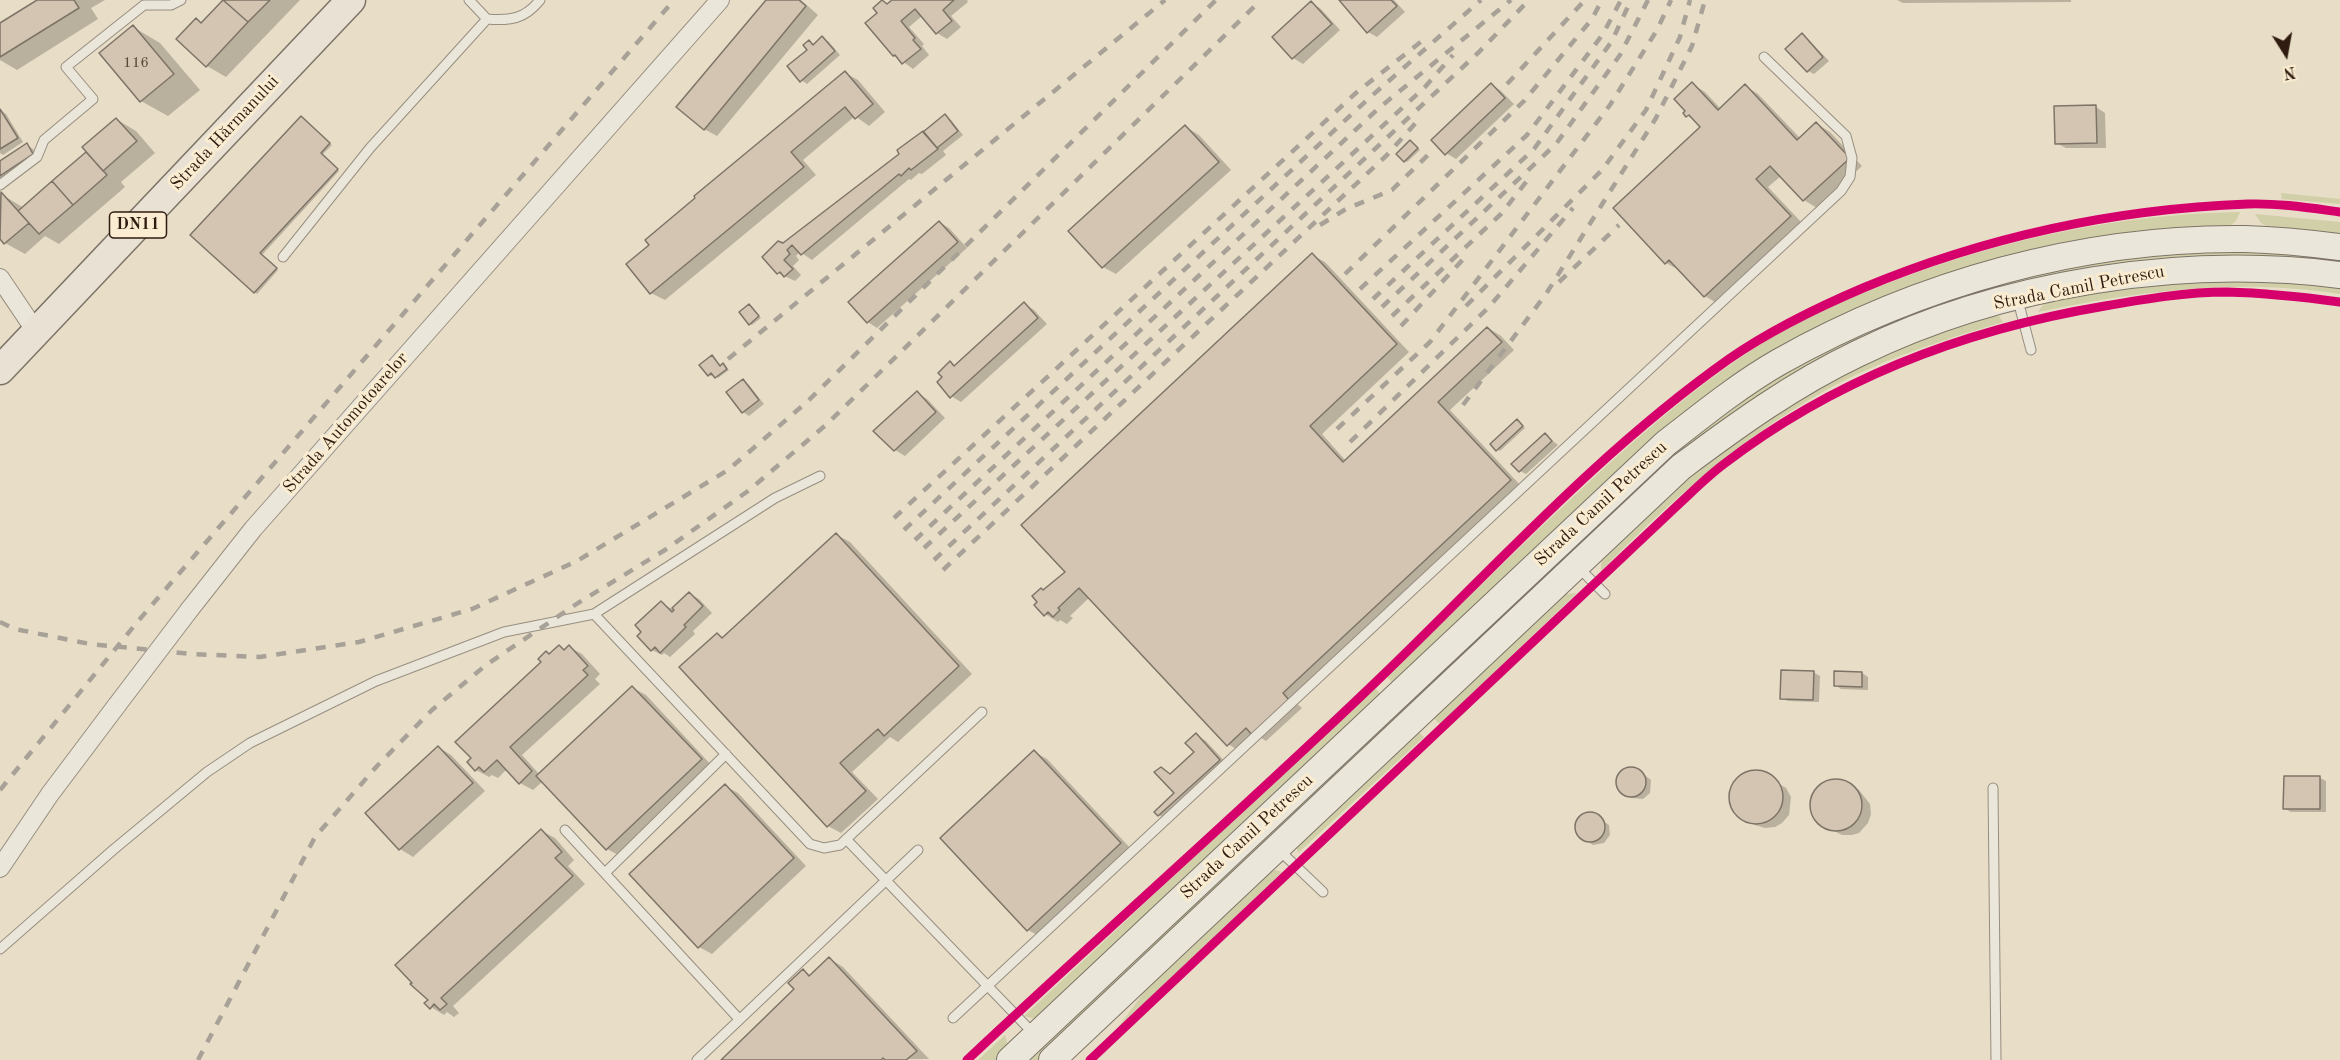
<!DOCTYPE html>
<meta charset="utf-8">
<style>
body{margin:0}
#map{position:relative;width:2340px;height:1060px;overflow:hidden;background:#e8ddc6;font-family:"Old Standard TT",serif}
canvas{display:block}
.north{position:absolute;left:2256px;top:24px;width:60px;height:60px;-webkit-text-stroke:4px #f9ecd1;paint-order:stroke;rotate:169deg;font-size:16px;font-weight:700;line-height:24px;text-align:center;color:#2f1b0f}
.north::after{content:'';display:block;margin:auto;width:21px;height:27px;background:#2f1b0f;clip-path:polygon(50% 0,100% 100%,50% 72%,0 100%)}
</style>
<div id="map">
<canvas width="2340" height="1060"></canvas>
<div class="north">N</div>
</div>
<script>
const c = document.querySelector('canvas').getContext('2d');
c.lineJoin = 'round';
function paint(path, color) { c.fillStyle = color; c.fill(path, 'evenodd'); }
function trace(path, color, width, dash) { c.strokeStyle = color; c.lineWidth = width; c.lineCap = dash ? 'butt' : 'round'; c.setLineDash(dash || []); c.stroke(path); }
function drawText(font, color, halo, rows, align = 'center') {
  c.font = font + ' "Old Standard TT",serif'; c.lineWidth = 6; c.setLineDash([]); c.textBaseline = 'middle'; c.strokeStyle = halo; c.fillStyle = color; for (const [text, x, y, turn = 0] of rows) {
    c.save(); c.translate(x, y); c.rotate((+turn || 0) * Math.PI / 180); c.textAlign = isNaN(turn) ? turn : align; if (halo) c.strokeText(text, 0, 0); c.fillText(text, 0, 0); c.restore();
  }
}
const green = new Path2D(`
 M2281,193L2340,199V204L2282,199Z
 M2240,212L2236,221L2227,228L1819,328L1397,687L1386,676C1437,627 1488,578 1539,529C1610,462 1681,395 1764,342C1803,317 1847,299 1891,282C2003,239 2120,214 2240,212Z
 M2255,214L2340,222V237L2271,229L2261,223Z
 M2265,248L2340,255V264L2265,256L2180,257L2110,265L2034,280L1817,361L1743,406L1666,466L1618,508L1413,706L1407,699L1703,425L1815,353L1974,286L2108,257Z
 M2239,278L2340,285V294C2235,278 2141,291 2038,312L2045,302L2120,286Z
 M1990,314L1999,316L2003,322C1943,340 1883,359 1828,389C1742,437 1670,501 1601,571V563L1605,551L1705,462L1750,427L1874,357Z
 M1577,593L1440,724L1432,717L1549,603L1565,594Z
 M1375,688L1385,699L1047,1015L1035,1019L1024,1016Z
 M1397,714L1403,720L1040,1060H1026Z
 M1416,730L1424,737L1298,853L1296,844Z
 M1275,870L1282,872L1114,1033L1147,988L1262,876Z
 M1005,1035C1008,1044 1009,1053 1001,1060H978Z`);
const shadow = new Path2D(`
 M39,0H105L91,8L98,19L17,70L0,60V24Z
 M225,0H300L226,77L207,66L196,20L203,23Z
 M768,0H801L818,15L717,136L704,129Z
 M895,0H967L968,2L951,16L961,27L947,39L937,33L922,16L909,27L924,44L922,46L929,55L913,69L894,55L879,13L875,8L883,1L889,4Z
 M1341,0H1394L1405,12L1377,37L1368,32Z
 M1897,0H2071V2L1903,3Z
 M1312,3L1321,9L1340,30L1303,64L1293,58L1274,37Z
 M133,27L160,43L200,90L168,116L141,101Z
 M1802,35L1808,39L1829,61L1814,74L1808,71Z
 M823,38L829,42L840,55L807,84L801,80L809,42L815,45Z
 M845,73L858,80L885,112L869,126L855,116L803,160L816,175L665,300L651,293Z
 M1692,84L1705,92L1721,109L1745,86L1758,94L1801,139L1817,124L1830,132L1862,166L1817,208L1804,200L1781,176L1768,187L1803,224L1718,304L1705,296L1679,270L1666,263L1702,127L1687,115Z
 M1491,85L1500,90L1514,104L1456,159L1446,153Z
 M2096,107L2105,113L2106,148H2066L2056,143Z
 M0,110L6,114L23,142L3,155L0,153Z
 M945,116L951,120L963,135L943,151L946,155L922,174L919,173L911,180L909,179L812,260L800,252L796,256L799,260L793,266L801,275L795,281L778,273L784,245L901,154Z
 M116,119L136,131L155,153L121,182L125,187L59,244L45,236L25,254L5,243L0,237V195L1,194L24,208L88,152Z
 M303,119L332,145L322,155L339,171L262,255L278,270L257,294L192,235Z
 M1186,127L1199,135L1231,170L1116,274L1103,267Z
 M1413,143L1420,150L1407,162L1405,161Z
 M27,145L33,149L38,158L0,184V162Z
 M939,222L949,228L967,248L877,328L868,322Z
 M1312,255L1325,262L1409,352L1322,434L1346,461L1488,328L1501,336L1514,350L1450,410L1523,488L1295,702L1302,708L1266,741L1258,736L1241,752L1228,744L1090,597L1070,616L1073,618L1067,624L1060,620L1058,622L1045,614L1044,591L1067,572Z
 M1025,304L1034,310L1047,324L961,402L951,396L944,378L951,363L956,366Z
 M749,306L761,318L752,325L750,324Z
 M712,357L721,367L723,365L729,370L718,378L714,374L711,376L709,375Z
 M743,381L749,385L764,404L749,416L743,412Z
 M917,393L927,399L945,418L905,456L895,450Z
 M1520,423L1525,428L1500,451L1497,449Z
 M1545,435L1558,445L1526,474L1520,471Z
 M837,535L850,542L972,674L898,742L890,737L852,772L878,799L841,833L828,826L717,635L724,639Z
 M690,594L699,599L712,613L693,631L695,634L670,657L664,653L662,655L652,650L661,603L672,609Z
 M559,647L566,650L569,647L582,654L600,674L595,679L600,684L522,755L540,775L633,688L646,695L714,768L620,856L607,849L543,781L533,790L520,783L507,769L498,778L492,775L489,777L476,770L550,655Z
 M1813,672L1820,676L1819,702L1788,701L1782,698Z
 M1862,673L1868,677V690L1841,689L1835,685Z
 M1196,735L1206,741L1229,766L1169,821L1159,815L1176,794L1161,768L1172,775L1196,752Z
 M438,747L451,755L485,791L413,857L400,849L367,813Z
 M1034,752L1047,759L1133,851L1041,937L1028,930Z
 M1626,769H1637L1651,780L1650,793L1643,799L1631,798L1625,794L1618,784L1619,776Z
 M1760,772L1786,788L1791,797L1789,815L1782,823L1775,827L1765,828L1755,825L1736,813L1732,806L1731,795L1738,779L1747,774Z
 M2320,778L2326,781V812H2291L2285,809Z
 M1839,781L1859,790L1870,804L1871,814L1868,823L1859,833L1852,835H1842L1822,825L1812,810V800L1815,793L1829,782Z
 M725,786L738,793L806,866L712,954L699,947Z
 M1593,814L1609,825L1610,835L1604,843L1593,845L1578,835L1577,824L1582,816Z
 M542,831L555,838L574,860L568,866L585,884L453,1006L459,1013L454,1017L447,1012L444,1015L431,1007Z
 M830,959L843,967L929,1059L723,1060L796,989L803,971L812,976Z`);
const building = new Path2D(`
 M37,0H74L79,8L0,57V23Z
 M223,0L248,22L206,67L176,39L196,18L201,23Z
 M223,0H270L248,22Z
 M766,0H799L806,6L704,130L676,107Z
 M882,0L887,4L892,0H954L943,10L952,21L936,34L915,9L901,21L915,38L913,40L921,49L902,64L895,55L893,56L865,23L877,13L873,8Z
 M1339,0H1391L1397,6L1367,33Z
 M1311,1L1332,24L1292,59L1272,37Z
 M133,25L174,74L140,102L99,53Z
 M1802,33L1823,57L1807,72L1785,49Z
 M822,36L835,51L800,82L787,66L807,50L803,45L809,40L813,45Z
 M845,71L873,104L855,119L845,107L791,152L804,167L650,294L626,264L649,245L645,240L695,198L694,196Z
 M1692,82L1718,110L1745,84L1797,140L1816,122L1850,158L1803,201L1770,166L1756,179L1791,216L1704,297L1669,260L1665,264L1613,208L1700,127L1689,115L1686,117L1683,113L1685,111L1674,99Z
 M1491,83L1505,98L1445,155L1431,140Z
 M2096,105L2097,143L2055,144L2054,106Z
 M0,109L18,138L0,149Z
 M945,114L958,131L937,148L923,132Z
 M301,116L330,143L321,153L338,169L260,253L277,268L254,293L190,235Z
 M116,118L137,141L103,171L82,147Z
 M1185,125L1219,162L1102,268L1068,231Z
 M923,131L938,149L911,170L909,168L901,176L899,174L801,255L792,245L787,250L790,254L784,260L793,269L784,277L780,272L777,274L762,257L778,241L783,243L899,154L897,150Z
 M1410,140L1418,148L1404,162L1396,154Z
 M27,143L33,154L0,176V161Z
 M86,152L107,175L73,205L52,181Z
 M52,181L73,205L39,234L18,211Z
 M1,192L29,223L4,244L0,239Z
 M939,221L958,242L867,323L848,302Z
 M1312,253L1397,344L1310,426L1343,462L1487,327L1502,342L1438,402L1511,480L1283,693L1289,700L1252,735L1246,728L1227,746L1079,588L1058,608L1060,610L1053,617L1048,612L1044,616L1034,605L1037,602L1032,596L1041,588L1043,590L1065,572L1021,525Z
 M1024,302L1038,318L950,398L937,382L942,377L938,373L950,361L954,366Z
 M749,304L759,316L749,325L739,312Z
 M712,355L720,366L723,363L727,369L715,378L711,373L708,376L699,365Z
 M743,379L759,400L742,413L726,392Z
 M917,391L936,412L894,451L873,431Z
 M1517,419L1523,426L1496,451L1490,444Z
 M1545,433L1552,441L1519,472L1511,464Z
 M836,533L959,666L884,736L878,729L840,763L866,791L827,827L679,667L717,633L722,638Z
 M689,592L703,606L684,625L686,627L660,653L655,647L651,651L637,636L641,632L635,625L661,601L672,612L674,610L672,608Z
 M559,645L564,650L569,645L588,666L583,670L588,675L510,747L532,771L519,784L497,760L484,772L479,767L475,771L467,762L471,758L455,742L541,662L538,659L546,651L549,654Z
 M1781,670L1814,671L1813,700L1780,699Z
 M1834,671L1862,672V687L1834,686Z
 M632,686L702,759L606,850L536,776Z
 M1196,733L1220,760L1158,816L1154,812L1174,793L1154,772L1161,767L1170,774L1194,752L1185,743Z
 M438,746L473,783L399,850L365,813Z
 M1034,750L1121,843L1027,931L940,838Z
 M1616 782a15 15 0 1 1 30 0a15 15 0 1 1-30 0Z
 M1729 797a27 27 0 1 1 54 0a27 27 0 1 1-54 0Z
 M2284,776H2320V809H2283Z
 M1810 805a26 26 0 1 1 52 0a26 26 0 1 1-52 0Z
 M725,784L794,858L698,948L629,874Z
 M1575 827a15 15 0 1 1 30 0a15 15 0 1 1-30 0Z
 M541,829L562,852L555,858L573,876L441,998L447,1004L440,1010L434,1004L430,1009L424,1003L428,1000L410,984L412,983L395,965Z
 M829,957L917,1051L906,1060H885L883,1058L881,1060H721L794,989L788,983L803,969L809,976Z`);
const lane = new Path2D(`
 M487,19C510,21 525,19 540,0
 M0,185L37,157L44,140L93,99L66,67L144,5H171L181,0
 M283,257L370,148L487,19L469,0
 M2017,297L2031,350
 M1578,567L1605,594
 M594,614L810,844L824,848L840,845L982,712
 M1993,788L1996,1060
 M565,830L739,1019
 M846,839L1034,1034
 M1279,850L1323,892
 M605,873L726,754
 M0,949L113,850L207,772L250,743L376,681L504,632L594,614L775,498L820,476
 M953,1018L1841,191L1850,177L1852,158L1846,136L1764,57
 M697,1060L918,850`);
const street = new Path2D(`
 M0,278L37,333
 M190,609L253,529L720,0
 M0,868L50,794L117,705`);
const secondary = new Path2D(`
 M1010,1060L1665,444C1702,415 1739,385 1779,362C1919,283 2083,237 2245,239C2277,240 2308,243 2340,247
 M1052,1060L1681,467C1737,425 1794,384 1857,354C2002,283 2180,255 2340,275`);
const primary = new Path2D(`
 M0,370L351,0`);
const rail = new Path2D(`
 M1507,84L1585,0
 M1320,225L1346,209L1392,190L1432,151
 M1345,274L1524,101L1592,19L1602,0
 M1559,282L1619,225
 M1360,289L1527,135L1603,34L1621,0
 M1373,299L1534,149L1612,41L1631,0
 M1466,306L1602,170L1646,110L1680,37L1690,0
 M1382,307L1556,144L1620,55L1648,0
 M1392,316L1501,214L1530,177
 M1401,326L1469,253
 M728,359L1165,0
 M1463,405L1546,294L1656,118L1692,46L1705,0
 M1337,429L1430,342L1610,105L1657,30L1671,0
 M1350,442L1489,307L1573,208
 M894,518L1357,92L1422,41
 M904,530L1367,100L1481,0
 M915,540L1379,108L1511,0
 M924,548L1425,87L1453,55
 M934,560L1479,52L1529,0
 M943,570L1387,155L1421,117
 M0,622L15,629L90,644L192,654L260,657L359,642L472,609L577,561L728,470L808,401L1216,0
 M0,790L139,620L674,0
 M198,1060L315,837L377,766L432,710L486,665L578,603L665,550L748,491L827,424L1261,0`);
const streetBridge = new Path2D(`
 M117,705L190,609`);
const cycleway = new Path2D(`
 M967,1060C1104,931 1246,807 1381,677C1494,568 1600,450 1729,359C1771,330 1816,308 1863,288C1985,237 2115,209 2248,204C2278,203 2310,208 2340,212
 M1090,1060L1680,503C1694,490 1708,476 1724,464C1836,378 1967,329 2105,306C2145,299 2186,292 2227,292C2264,293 2303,297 2340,302`);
const numberNames = [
 ["116",136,63]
];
const shields = [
 [138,225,57]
];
const shieldNames = [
 ["DN11",138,225]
];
const streetNames = [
 ["Strada Hărmanului",225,133,-47],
 ["Strada Camil Petrescu",2079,288,-11],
 ["Strada Automotoarelor",346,423,-49],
 ["Strada Camil Petrescu",1601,504,-43],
 ["Strada Camil Petrescu",1247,837,-43]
];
paint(green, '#d1cfa7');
paint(shadow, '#0003');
paint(building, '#d4c5b2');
trace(building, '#7d7467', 1.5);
trace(lane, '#978e80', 11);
trace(street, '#978e80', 20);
trace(secondary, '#7d7467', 28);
trace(primary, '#7d7467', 31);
trace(lane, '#ebe6da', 9);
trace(street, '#ebe6da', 18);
trace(secondary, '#ebe6da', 26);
trace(primary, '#e8e1d4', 28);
trace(rail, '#a7a197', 4.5, [10, 10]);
trace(streetBridge, '#978e80', 20, []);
trace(streetBridge, '#ebe6da', 18);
trace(cycleway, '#d6006c', 9);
drawText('15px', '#594638', null, numberNames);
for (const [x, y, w] of shields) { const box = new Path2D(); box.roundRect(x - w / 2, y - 13, w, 26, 4.5); c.fillStyle = '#f9ecd1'; c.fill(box); trace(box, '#2f1b0f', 1.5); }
drawText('bold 16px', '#2f1b0f', null, shieldNames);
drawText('18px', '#2f1b0f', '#f9ecd1', streetNames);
</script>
